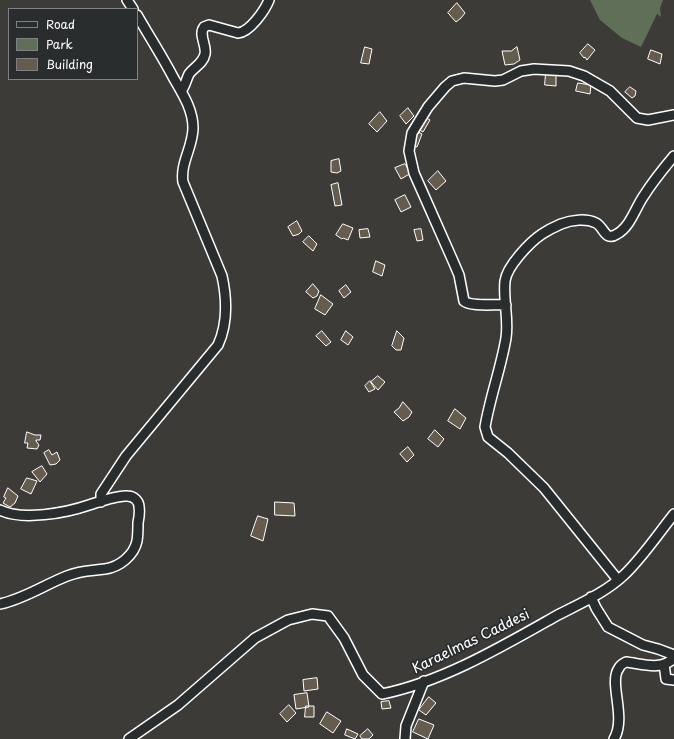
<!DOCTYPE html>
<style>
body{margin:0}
#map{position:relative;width:674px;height:739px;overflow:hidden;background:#3c3b38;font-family:"Playpen Sans",sans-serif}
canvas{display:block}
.legend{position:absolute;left:8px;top:8px;width:130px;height:72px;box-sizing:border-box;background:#2a2d2e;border:1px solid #7f8182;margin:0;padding:5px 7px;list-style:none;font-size:12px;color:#fff}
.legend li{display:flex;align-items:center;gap:8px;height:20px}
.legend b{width:20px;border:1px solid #7f8182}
</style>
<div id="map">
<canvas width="674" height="739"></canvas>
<ul class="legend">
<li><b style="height:5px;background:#2a2d2e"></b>Road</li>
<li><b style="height:11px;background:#5f6f58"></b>Park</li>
<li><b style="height:11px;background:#665c4e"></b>Building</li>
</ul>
</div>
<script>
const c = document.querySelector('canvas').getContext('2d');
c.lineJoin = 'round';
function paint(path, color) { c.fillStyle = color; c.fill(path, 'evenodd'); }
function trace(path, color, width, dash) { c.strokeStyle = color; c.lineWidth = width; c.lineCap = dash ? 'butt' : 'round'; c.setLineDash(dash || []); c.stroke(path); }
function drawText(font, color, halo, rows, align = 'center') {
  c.font = font + ' "Playpen Sans",sans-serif'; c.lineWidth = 3.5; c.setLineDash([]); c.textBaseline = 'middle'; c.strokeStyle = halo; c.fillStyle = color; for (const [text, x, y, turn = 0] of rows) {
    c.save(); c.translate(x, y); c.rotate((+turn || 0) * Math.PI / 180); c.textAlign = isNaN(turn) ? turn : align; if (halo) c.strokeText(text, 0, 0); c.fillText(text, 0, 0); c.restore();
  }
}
const green = new Path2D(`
 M590,0H663L660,8L661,17L657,14L641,47L622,38L600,20Z`);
const building = new Path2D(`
 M457,3L465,13L461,18L456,22L448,13Z
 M588,44L595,50L587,60L585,57L584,58L580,53Z
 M365,47L372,49L369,64L361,63Z
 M517,47L520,60L514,64L505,65L502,51H511Z
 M651,50L662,54L660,64L648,59Z
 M546,73L556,74V86L545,85Z
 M578,83L591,85L590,94L576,91Z
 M630,87L636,91L635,96L632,98L625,92Z
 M408,108L414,116L406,124L400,116Z
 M380,112L387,121L377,132L369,124Z
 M425,117L430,120L423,132L418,129Z
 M416,131L422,134L417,147L410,145Z
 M339,159L341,171L337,173L331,172V161Z
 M405,164L411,173L401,179L395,168Z
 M438,171L446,181L436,190L428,181Z
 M338,183L342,205L335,206L331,185Z
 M405,195L411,207L401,212L395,200Z
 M297,221L302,231L299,234L293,236L288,227Z
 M343,224L353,228L348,240L343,238L342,239L336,235Z
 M368,229L370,237L360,238L359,230Z
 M421,229L423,240L417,241L414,230Z
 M309,236L317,244L313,251L303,242Z
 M376,261L385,265L382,276L373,272Z
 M313,284L319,291L317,296L313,298L306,292Z
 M346,285L351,292L344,298L339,291Z
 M321,295L333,304L325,315L315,309Z
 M322,331L331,342L326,346L316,336Z
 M346,331L353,337L348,345L341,340Z
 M397,331L404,338L401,350H396L392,346Z
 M378,376L385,382L378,390L371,382Z
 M370,381L375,389L369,392L365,386Z
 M403,402L412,412L409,417L403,421L394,412L399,408Z
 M455,409L466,418L460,429L448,421Z
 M435,430L444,439L438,447L428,439Z
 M27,432L35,435H41L40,440H36V441L39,445L37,449L27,448L28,443H25Z
 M408,447L414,455L407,462L400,454Z
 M49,450L52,455L57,452L60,460L56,464L50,465L44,453Z
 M42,466L47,474L40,482L32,472Z
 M27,478L37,481L31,494L21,489Z
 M8,488L18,496L15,503L10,507L3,503L6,498L4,497Z
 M275,502L294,503L295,516L275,515Z
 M258,516L268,519L263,541L251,536Z
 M317,678L318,689L304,691L303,680Z
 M307,693L309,707L296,709L294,695Z
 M429,697L436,703L426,715L419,710Z
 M389,701L391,708L382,709L381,702Z
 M289,705L296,713L287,722L280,714Z
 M306,706H314V717H305Z
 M327,712L341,721L333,733L320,724Z
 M419,719L434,725L428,739L413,732Z
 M347,729L358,734L355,739L345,735Z
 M368,729L373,735L369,739H362L360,736Z`);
const minor = new Path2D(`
 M127,0L133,9
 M181,91C185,87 186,80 189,74C194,67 203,64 205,54C207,45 198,35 204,27L209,25L238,33C250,32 265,10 269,0
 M506,305C495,304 471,307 464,301L459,275L453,261L414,173L409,151L412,133L428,107L445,87L452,81L464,78L495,81L503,80L521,71L534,69L569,71L584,76L610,91L637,118L648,120L674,115
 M101,502V494L126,456L218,345C228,323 227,299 222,276L183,182C180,163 193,147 193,128C193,109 182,93 173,77C162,56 149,36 137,15
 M0,510C22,521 66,513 89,505C99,502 117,495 127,496C134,496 139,501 139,507C140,512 139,518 138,523C138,528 138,535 137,541C134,555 120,567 105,569C90,571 82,570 67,576C44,585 24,599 0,604
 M618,580L544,488L508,453L488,437L485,427C490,397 501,368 506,338C509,319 503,300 505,281C507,266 530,242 542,234C548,230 554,227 561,224C571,220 586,218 596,223C604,227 605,242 617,234C630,227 635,209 643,197C652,183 663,169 674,156
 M591,597L596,608L608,627L643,645L658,649L674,655
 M664,664L666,679L674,680
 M129,739L178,705L255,638L288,620L312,614L328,616L344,638L363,675L382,694C442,682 503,646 556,616C579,604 605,593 624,575C642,558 658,534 674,514
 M405,739L406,726L424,681
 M614,739C627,717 608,682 619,668C620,665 624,663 626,662C643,664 661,671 674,658`);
const streetNames = [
 ["Karaelmas Caddesi",471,642,-26]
];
paint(green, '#5f6f58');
paint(building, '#665c4e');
trace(building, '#fff', 1);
trace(minor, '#fff', 12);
trace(minor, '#2a2d2e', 9);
drawText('14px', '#fff', '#2a2d2e', streetNames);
</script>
